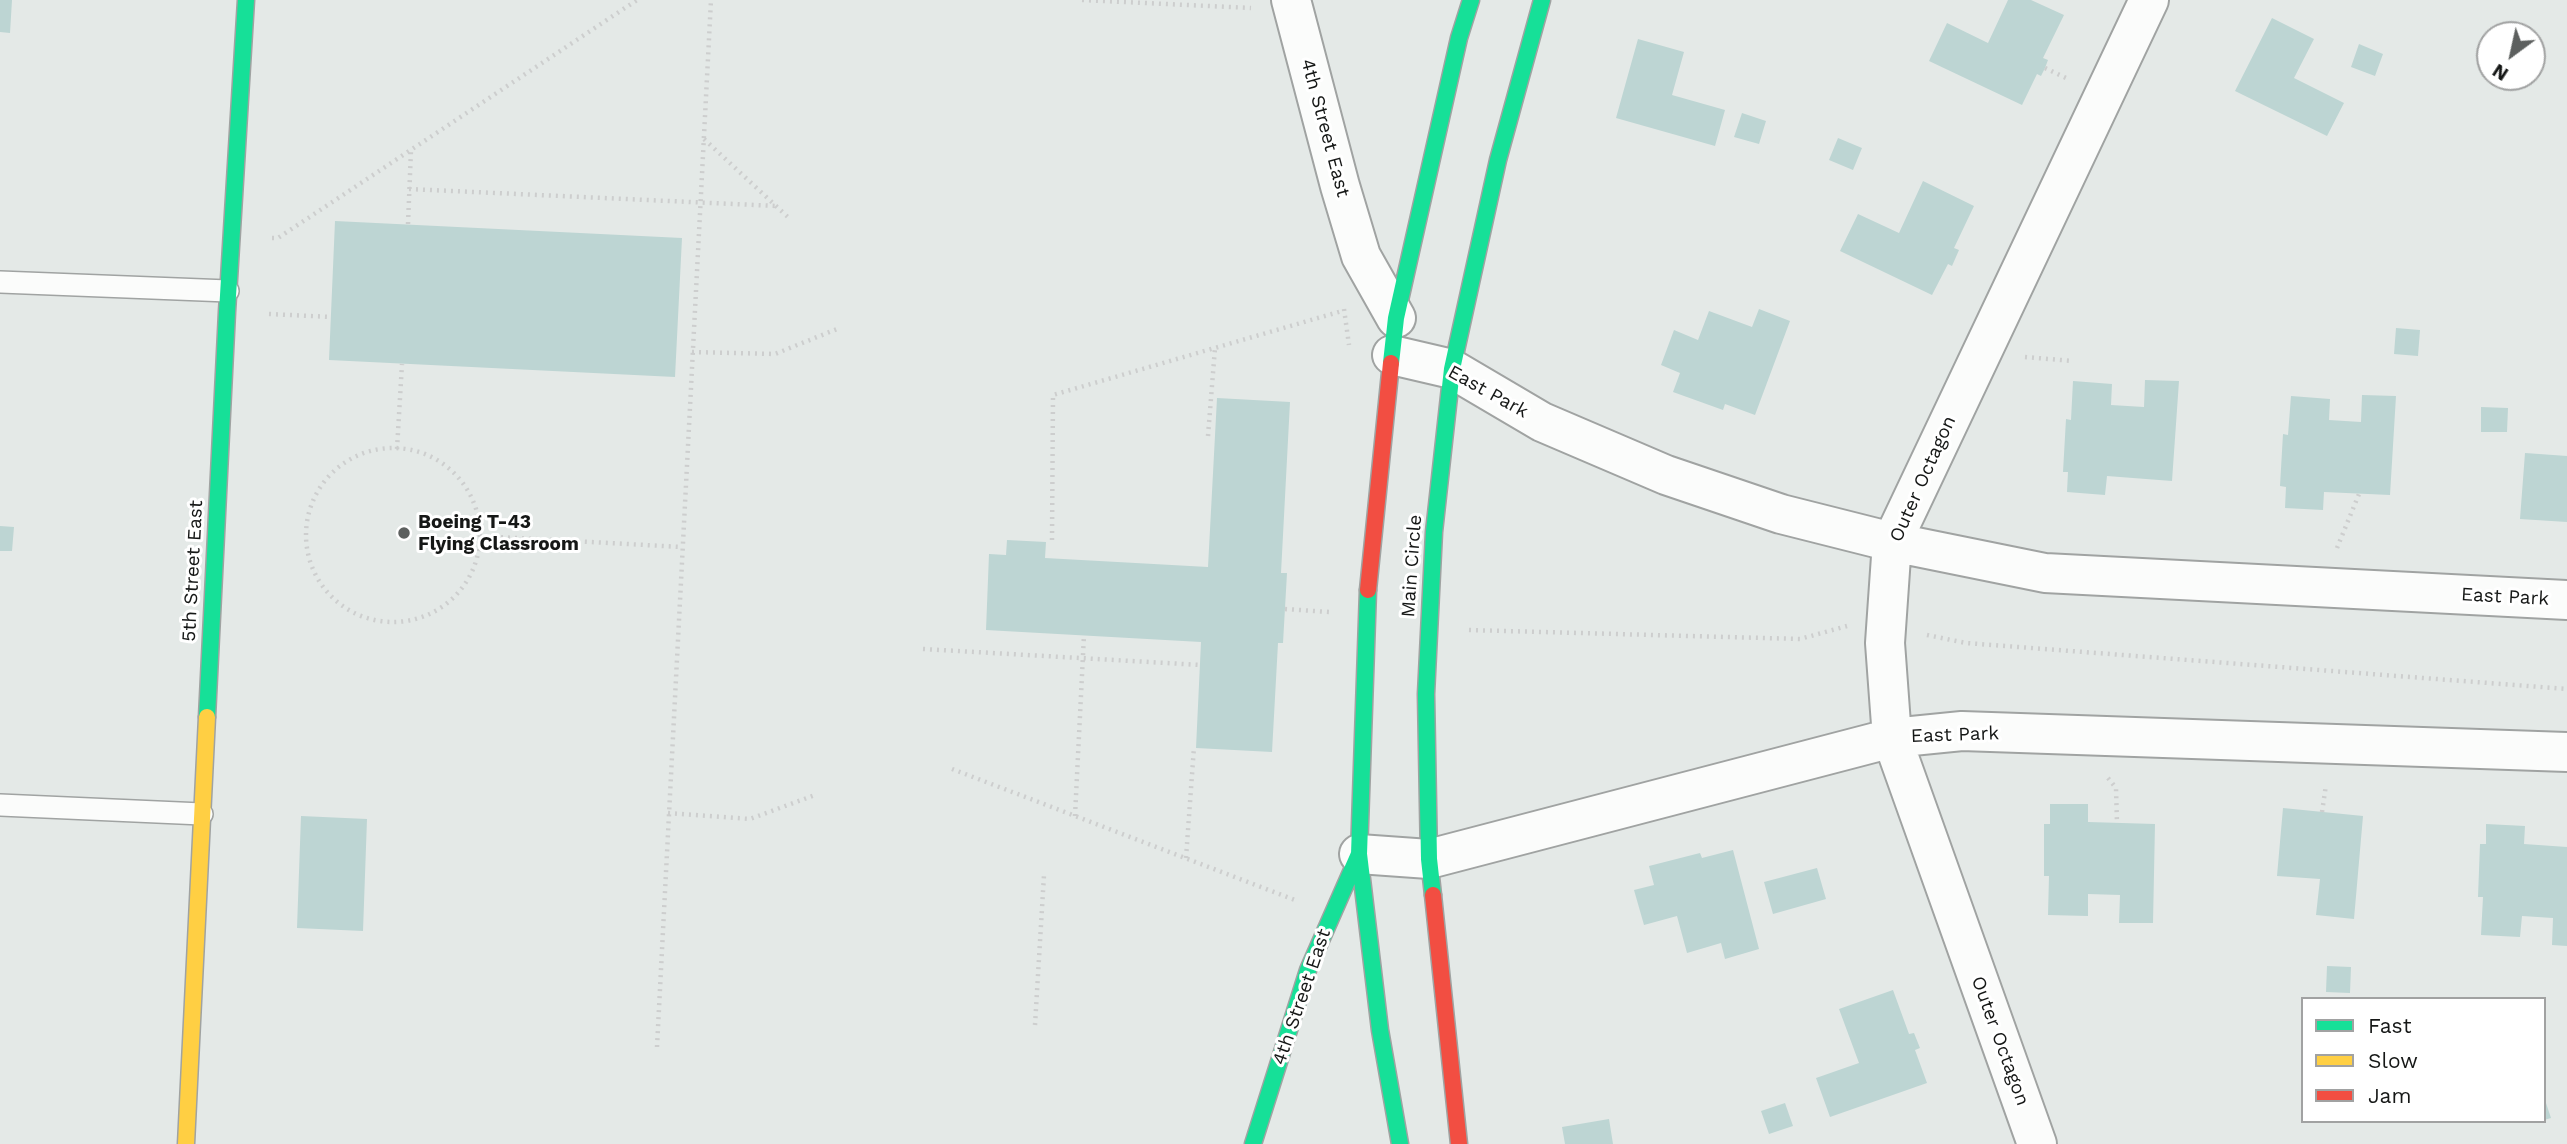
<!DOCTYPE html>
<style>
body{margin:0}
#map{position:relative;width:2567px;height:1144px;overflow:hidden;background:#e4e9e7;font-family:"Work Sans",sans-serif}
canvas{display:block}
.legend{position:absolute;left:2301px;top:997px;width:245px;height:126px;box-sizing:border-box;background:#fff;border:2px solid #a1a2a2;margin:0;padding:9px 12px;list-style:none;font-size:21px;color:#151716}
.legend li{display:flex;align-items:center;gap:14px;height:35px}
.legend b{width:35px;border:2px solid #a1a2a2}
.north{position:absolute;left:2476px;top:21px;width:70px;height:70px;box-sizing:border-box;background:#fff;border:2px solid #a1a2a2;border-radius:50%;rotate:213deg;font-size:19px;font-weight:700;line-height:28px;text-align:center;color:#151716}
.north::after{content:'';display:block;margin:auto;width:24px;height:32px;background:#5d605f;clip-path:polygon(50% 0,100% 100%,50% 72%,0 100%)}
</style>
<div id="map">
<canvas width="2567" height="1144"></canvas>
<ul class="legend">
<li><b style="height:9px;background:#16e098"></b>Fast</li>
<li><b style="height:9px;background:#ffcf43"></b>Slow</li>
<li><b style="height:9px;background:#f24e42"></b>Jam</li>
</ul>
<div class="north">N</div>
</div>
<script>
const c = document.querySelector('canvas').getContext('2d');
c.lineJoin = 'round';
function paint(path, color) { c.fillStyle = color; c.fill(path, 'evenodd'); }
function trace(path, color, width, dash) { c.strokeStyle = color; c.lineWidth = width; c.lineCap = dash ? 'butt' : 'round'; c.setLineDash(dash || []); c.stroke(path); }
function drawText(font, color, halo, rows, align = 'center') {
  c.font = font + ' "Work Sans",sans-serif'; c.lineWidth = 6; c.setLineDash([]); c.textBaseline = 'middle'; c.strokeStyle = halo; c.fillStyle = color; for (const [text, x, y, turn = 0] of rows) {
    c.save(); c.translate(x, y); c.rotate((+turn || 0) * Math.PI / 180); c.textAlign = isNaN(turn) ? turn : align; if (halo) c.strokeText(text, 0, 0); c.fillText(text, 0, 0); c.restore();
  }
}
const building = new Path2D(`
 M0,0H12L10,33L0,32Z
 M2008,0H2031L2064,15L2043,58L2048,60L2045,68L2041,76L2037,74L2022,105L1929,61L1947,23L1988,43Z
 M2272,18L2314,39L2294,78L2344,103L2327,136L2235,91Z
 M1638,39L1684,52L1672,95L1725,110L1715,146L1616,118Z
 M2359,44L2383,54L2375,76L2351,67Z
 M1742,113L1766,121L1759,144L1734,137Z
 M1838,138L1862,148L1853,170L1829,160Z
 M1923,181L1974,206L1954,248L1959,250L1952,266L1948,264L1932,295L1840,251L1858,214L1899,233Z
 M335,221L682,238L675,377L329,360Z
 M1759,309L1790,321L1755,415L1725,404L1723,410L1673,392L1680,373L1661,365L1674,330L1698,340L1709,311L1752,327Z
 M2396,328L2420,330L2418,356L2394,354Z
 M2145,380L2179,381L2172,481L2107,476L2105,495L2067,492L2068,472H2063L2066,419L2071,420L2073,381L2112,384L2111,405L2144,407Z
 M2362,395L2396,396L2390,495L2324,492L2323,510L2285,508L2286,487L2280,486L2283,434L2288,435L2291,396L2330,399L2329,420L2361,422Z
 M1217,398L1290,402L1281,573H1287L1283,643H1278L1272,752L1196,748L1201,642L986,630L989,554L1006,555L1007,540L1046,542L1045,558L1208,567Z
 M2481,407L2508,408L2507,432H2481Z
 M2525,453L2567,456V522L2520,519Z
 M0,526L14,527L12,551H0Z
 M2050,804H2088V822L2155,824L2153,923H2119L2120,895L2088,894V916L2048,915L2049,876H2044V824H2050Z
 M2283,808L2363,816L2354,919L2316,915L2320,879L2277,876Z
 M301,816L367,819L363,931L297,928Z
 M2486,824L2525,826L2524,844L2567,847V946L2552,945L2553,918L2522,916L2520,937L2481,935L2483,897H2478L2480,844H2486Z
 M1733,850L1759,949L1725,959L1721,943L1687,953L1677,916L1644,925L1634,890L1654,885L1649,866L1700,853L1702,858Z
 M1817,868L1826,899L1773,914L1764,882Z
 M2327,966L2351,967L2350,993L2326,992Z
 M1893,990L1909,1034L1914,1033L1920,1048L1915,1050L1927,1083L1830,1117L1816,1078L1859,1063L1839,1009Z
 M2544,1097L2551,1118L2544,1120Z
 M1785,1103L1793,1126L1769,1134L1761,1111Z
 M1609,1119L1613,1144H1565L1562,1127Z`);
const path = new Path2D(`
 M1082,0L1251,8
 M2045,68L2066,78
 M704,139L790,219
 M409,189L777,206
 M408,224L411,150
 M272,238H278L637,0
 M1344,309L1349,345
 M269,314L331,317
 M692,352L775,354L837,329
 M2025,357L2073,361
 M1208,436L1215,348
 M306 535a87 87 0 1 1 174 0a87 87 0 1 1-174 0Z
 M397,449L402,364
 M480,536L682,547
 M1052,540L1053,395L1342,311
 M2337,548L2359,494
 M1285,609L1329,612
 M1469,630L1800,639L1847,626
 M1927,635L1966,643L2567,689
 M923,649L1201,665
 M952,769L1295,900
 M2108,778L2116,788L2117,823
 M2322,812L2326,785
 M668,813L750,819L815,795
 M1075,816L1084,635
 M1186,858L1194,747
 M1035,1025L1044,875
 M657,1047L711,0`);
const lane = new Path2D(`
 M0,282L228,291
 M0,805L202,814`);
const street = new Path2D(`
 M1291,0L1340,186L1361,256L1396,318
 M1392,355L1452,369L1542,422L1666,475L1781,514L1892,542L2045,573L2567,600
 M1359,854L1429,859L1892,738L1962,731L2567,752
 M2037,1144L1892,738L1885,643L1892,542L2149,0`);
const fast = new Path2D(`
 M1391,363L1396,318L1459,38L1471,0
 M1368,590L1359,854L1380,1030L1400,1144
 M207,717L227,312L246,0
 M1433,895L1429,859L1426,694L1434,532L1452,369L1498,160L1542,0
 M1253,1144L1308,970L1359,854`);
const slow = new Path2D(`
 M186,1144L207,717`);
const jam = new Path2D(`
 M1368,590L1391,363
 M1433,895L1459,1144`);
const markers = [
 [404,533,7,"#5d605f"]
];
const streetNames = [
 ["4th Street East",1325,128,75],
 ["East Park",1488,392,29],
 ["Outer Octagon",1923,479,-66],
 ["Main Circle",1412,566,-86],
 ["5th Street East",193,571,-87],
 ["East Park",2505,597,3],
 ["East Park",1955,735,-2],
 ["4th Street East",1302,997,-71],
 ["Outer Octagon",2000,1041,70]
];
const poiNames = [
 ["Boeing T-43",418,522],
 ["Flying Classroom",418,544]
];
paint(building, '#bdd5d3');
trace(lane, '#a0a3a2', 24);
trace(street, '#a0a3a2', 42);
trace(fast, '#a0a3a2', 19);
trace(slow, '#a0a3a2', 19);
trace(jam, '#a0a3a2', 19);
trace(path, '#cdcece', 4.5, [2, 5]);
trace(lane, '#fbfcfb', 21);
trace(street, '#fbfcfb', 38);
trace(fast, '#16e098', 16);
trace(slow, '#ffcf43', 16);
trace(jam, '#f24e42', 16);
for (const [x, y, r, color] of markers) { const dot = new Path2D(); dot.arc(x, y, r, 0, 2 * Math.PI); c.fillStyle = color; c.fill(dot); trace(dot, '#fff', 2.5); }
drawText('19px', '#151716', '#fff', streetNames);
drawText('bold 19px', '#151716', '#fff', poiNames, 'left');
</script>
